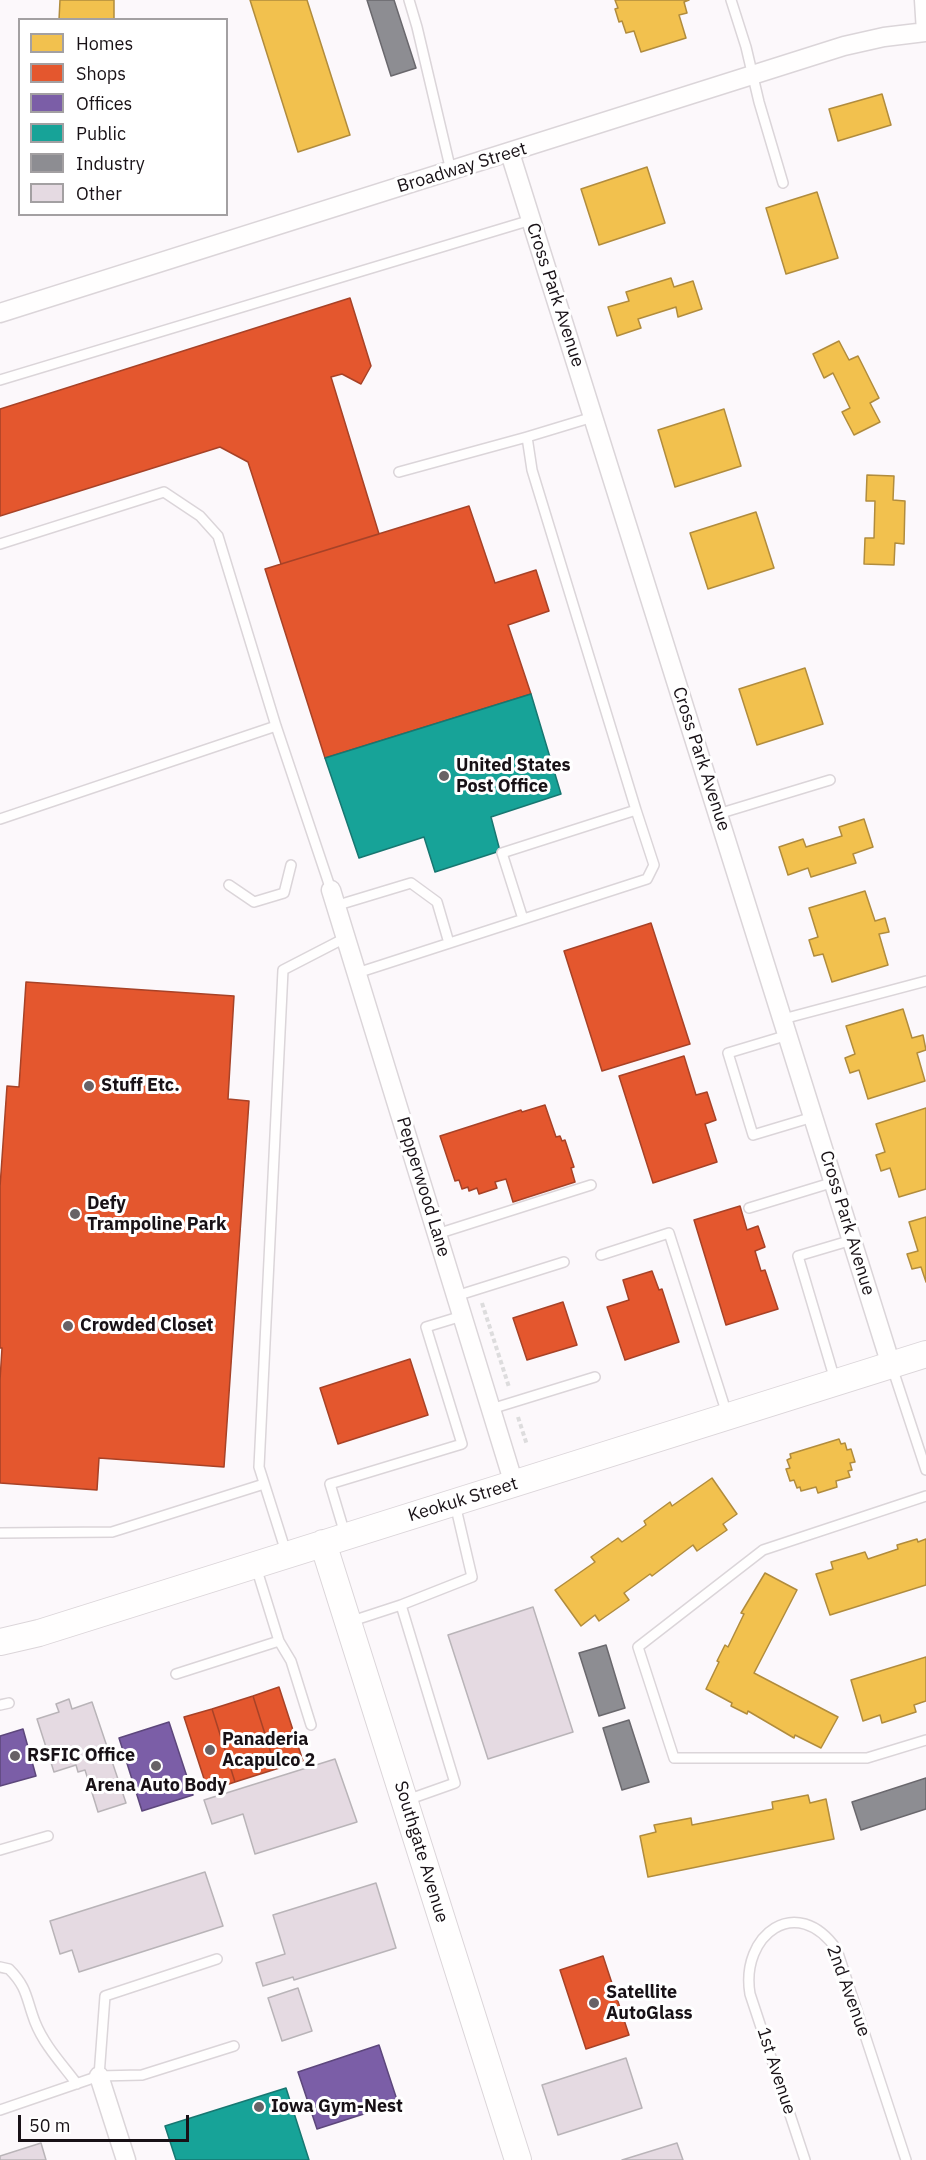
<!DOCTYPE html>
<style>
body{margin:0}
#map{position:relative;width:926px;height:2160px;overflow:hidden;background:#fcf8fb;font-family:"IBM Plex Sans",sans-serif}
canvas{display:block}
.legend{position:absolute;left:18px;top:18px;width:210px;height:198px;box-sizing:border-box;background:#fff;border:2px solid #a3a0a2;margin:0;padding:8px 10px;list-style:none;font-size:18px;color:#181116}
.legend li{display:flex;align-items:center;gap:12px;height:30px}
.legend b{width:30px;border:2px solid #a3a0a2}
.scale{position:absolute;left:18px;top:2115px;width:171px;height:27px;box-sizing:border-box;border:3px solid #181116;border-top:0;padding-left:8px;font-size:18px;line-height:21px;white-space:nowrap;color:#181116;-webkit-text-stroke:4px #fff;paint-order:stroke}
</style>
<div id="map">
<canvas width="926" height="2160"></canvas>
<ul class="legend">
<li><b style="height:16px;background:#f2c14e"></b>Homes</li>
<li><b style="height:16px;background:#e4572e"></b>Shops</li>
<li><b style="height:16px;background:#7b5ea7"></b>Offices</li>
<li><b style="height:16px;background:#17a398"></b>Public</li>
<li><b style="height:16px;background:#8d8d92"></b>Industry</li>
<li><b style="height:16px;background:#e5dae2"></b>Other</li>
</ul>
<div class="scale">50 m</div>
</div>
<script>
const c = document.querySelector('canvas').getContext('2d');
c.lineJoin = 'round';
function paint(path, color) { c.fillStyle = color; c.fill(path, 'evenodd'); }
function trace(path, color, width, dash) { c.strokeStyle = color; c.lineWidth = width; c.lineCap = dash ? 'butt' : 'round'; c.setLineDash(dash || []); c.stroke(path); }
function drawText(font, color, halo, rows, align = 'center') {
  c.font = font + ' "IBM Plex Sans",sans-serif'; c.lineWidth = 6; c.setLineDash([]); c.textBaseline = 'middle'; c.strokeStyle = halo; c.fillStyle = color; for (const [text, x, y, turn = 0] of rows) {
    c.save(); c.translate(x, y); c.rotate((+turn || 0) * Math.PI / 180); c.textAlign = isNaN(turn) ? turn : align; if (halo) c.strokeText(text, 0, 0); c.fillText(text, 0, 0); c.restore();
  }
}
const homes = new Path2D(`
 M60,0H114V20H59Z
 M250,0H307L350,135L298,152Z
 M615,0H689L684,2L687,13L679,15L686,38L641,52L634,31L626,33L622,21L619,22L615,9L618,8Z
 M882,94L891,125L838,141L829,109Z
 M647,167L665,223L599,245L581,189Z
 M817,192L838,258L786,274L766,208Z
 M671,278L674,287L693,281L702,309L678,317L676,307L638,319L641,328L617,336L608,307L629,301L626,292Z
 M839,341L849,360L858,356L879,398L870,403L880,422L854,435L842,412L850,408L833,373L824,378L813,354Z
 M724,409L741,466L675,487L658,430Z
 M867,475L894,476L893,500L905,501L904,544L895,543L894,565L864,564L865,538H874L875,501H866Z
 M756,512L774,568L708,589L690,533Z
 M805,668L823,724L757,745L739,689Z
 M864,819L873,847L853,854L856,863L811,877L808,868L788,875L779,847L803,839L806,847L842,836L839,827Z
 M865,891L875,921L885,918L889,932L879,934L888,965L832,982L823,954L814,956L809,940L818,937L809,908Z
 M903,1009L912,1038L923,1035L926,1050L917,1053L925,1081L868,1099L859,1070L850,1073L845,1058L855,1054L846,1026Z
 M926,1108V1189L899,1197L890,1168L881,1171L876,1155L885,1152L876,1124Z
 M926,1217V1282L921,1267L912,1269L907,1254L918,1251L909,1222Z
 M839,1439L841,1444L845,1443L847,1450L851,1449L855,1462L850,1463L852,1470L848,1471L850,1477L836,1481L837,1487L818,1493L816,1487L801,1491L800,1487L797,1488L794,1480L790,1481L786,1469L790,1468L787,1460L791,1458L790,1454Z
 M712,1478L737,1514L723,1524L727,1530L697,1551L693,1545L652,1576L650,1574L624,1593L629,1600L599,1621L595,1615L581,1626L555,1590L595,1562L591,1557L618,1538L622,1542L646,1525L644,1521L670,1502L672,1506Z
 M917,1539L918,1542L926,1539V1585L830,1615L816,1574L833,1569L831,1562L865,1552L868,1559L898,1549L897,1545Z
 M765,1573L797,1590L754,1673L838,1717L821,1748L795,1735L794,1738L748,1711L747,1714L731,1706L732,1703L706,1689L719,1662L717,1661L725,1645L728,1647L744,1614L741,1613Z
 M926,1657V1701L914,1705L916,1712L882,1723L880,1715L863,1721L851,1680Z
 M808,1795L810,1803L826,1799L834,1839L648,1877L640,1836L656,1832L654,1825L691,1818L692,1825L773,1809L772,1802Z`);
const shops = new Path2D(`
 M350,298L371,366L361,384L342,374L331,377L379,534L281,564L248,462L220,447L0,516V409Z
 M469,506L495,583L536,570L549,611L508,625L531,694L325,758L265,569Z
 M651,923L690,1044L602,1071L564,951Z
 M26,982L234,996L228,1099L249,1101L224,1467L99,1458L97,1490L0,1483V1380L2,1348H0V1187L7,1086L19,1087Z
 M684,1056L696,1095L707,1092L716,1120L705,1124L717,1162L653,1183L619,1076Z
 M545,1105L556,1137L560,1136L562,1141L565,1140L574,1167L571,1168L575,1182L513,1202L506,1179L495,1182L497,1188L479,1194L477,1188L469,1191L468,1187L462,1189L459,1180L455,1181L440,1136L521,1110L522,1112Z
 M740,1206L747,1230L758,1226L765,1247L755,1251L761,1271L765,1270L778,1309L726,1325L694,1220Z
 M652,1271L659,1290L662,1289L679,1342L625,1360L607,1307L629,1300L623,1280Z
 M563,1302L577,1345L527,1360L513,1318Z
 M410,1359L428,1415L338,1444L320,1388Z
 M279,1687L303,1761L276,1769L253,1696Z
 M253,1696L276,1769L235,1782L212,1709Z
 M212,1709L235,1782L208,1791L184,1717Z
 M603,1956L629,2035L586,2049L560,1970Z`);
const offices = new Path2D(`
 M169,1722L193,1795L142,1811L119,1738Z
 M23,1729L36,1776L0,1786V1736Z
 M379,2045L398,2103L317,2129L298,2072Z`);
const public = new Path2D(`
 M531,694L561,794L491,817L500,851L435,872L424,837L359,858L325,758Z
 M286,2088L309,2160H176L165,2126Z`);
const industry = new Path2D(`
 M367,0H394L416,68L391,76Z
 M606,1645L625,1708L599,1716L579,1653Z
 M629,1720L649,1782L622,1790L603,1728Z
 M926,1778V1809L861,1830L852,1802Z`);
const building = new Path2D(`
 M533,1607L573,1732L488,1759L448,1635Z
 M69,1699L72,1709L92,1702L126,1803L98,1812L85,1770L78,1772L76,1765L54,1772L37,1719L59,1712L56,1704Z
 M335,1759L357,1822L255,1854L243,1814L212,1824L204,1800Z
 M205,1872L223,1926L79,1972L72,1950L60,1954L50,1921Z
 M376,1883L396,1948L294,1980L293,1977L263,1986L256,1963L285,1954L273,1915Z
 M298,1988L312,2031L282,2041L268,1998Z
 M626,2058L642,2108L558,2135L542,2085Z
 M41,2143L46,2160H0V2156Z
 M677,2143L683,2160H622Z`);
const path = new Path2D(`
 M482,1303L509,1387
 M518,1417L527,1445`);
const lane = new Path2D(`
 M409,0L417,27L451,171
 M731,0L746,47L759,102L783,183
 M0,380L531,220
 M593,417L527,437L532,470L636,810
 M399,472L527,437
 M0,544L164,492L200,516L218,536L276,726L331,890
 M718,814L830,780
 M0,819L276,726
 M229,885L254,902L284,893L291,865
 M335,906L411,883L437,902L449,943
 M357,973L388,963L647,879L654,865L636,810L502,853L523,919
 M783,1019L926,981
 M788,1035L728,1053L753,1135L813,1117
 M749,1208L834,1182
 M437,1234L591,1185
 M601,1255L669,1233L727,1414
 M456,1296L564,1262
 M892,1367L926,1470
 M835,1380L798,1256L852,1240
 M491,1409L595,1377
 M926,1496L763,1550L638,1647L674,1758H867L926,1740
 M0,1533L112,1532L264,1484
 M345,1534L330,1484L462,1444L426,1327L462,1316
 M286,1552L259,1467L283,970L345,938
 M349,1622L401,1605
 M279,1641L291,1661L311,1725
 M176,1674L279,1641L256,1567
 M0,1705L9,1703
 M407,1800L455,1783L401,1605L472,1577L455,1504
 M0,1850L48,1836
 M0,1967L9,1969C28,1988 26,1999 35,2022C44,2045 62,2064 77,2084
 M99,2076L105,1996L217,1959
 M0,2110L99,2076L142,2075L234,2046
 M805,2160L750,1994C740,1935 797,1892 837,1950L906,2160`);
const street = new Path2D(`
 M924,0L926,32
 M510,153L891,1365
 M0,313L844,46L884,37L926,32
 M331,890L514,1484
 M99,2076L126,2160`);
const secondary = new Path2D(`
 M323,1543L518,2160
 M0,1642L39,1633L926,1354`);
const markers = [
 [444,776,6,"#686266"],
 [89,1086,6,"#686266"],
 [75,1214,6,"#686266"],
 [68,1326,6,"#686266"],
 [210,1750,6,"#686266"],
 [15,1756,6,"#686266"],
 [156,1766,6,"#686266"],
 [594,2003,6,"#686266"],
 [259,2107,6,"#686266"]
];
const streetNames = [
 ["Broadway Street",462,168,-17],
 ["Cross Park Avenue",555,295,72],
 ["Cross Park Avenue",701,759,72],
 ["Pepperwood Lane",423,1187,73],
 ["Cross Park Avenue",847,1223,73],
 ["Keokuk Street",463,1500,-17],
 ["Southgate Avenue",421,1852,73],
 ["2nd Avenue",848,1991,70],
 ["1st Avenue",776,2071,72]
];
const poiNames = [
 ["United States",456,766],
 ["Post Office",456,787],
 ["Stuff Etc.",101,1086],
 ["Defy",87,1204],
 ["Trampoline Park",87,1225],
 ["Crowded Closet",80,1326],
 ["Panaderia",222,1740],
 ["Acapulco 2",222,1761],
 ["RSFIC Office",27,1756],
 ["Arena Auto Body",156,1786,"center"],
 ["Satellite",606,1993],
 ["AutoGlass",606,2014],
 ["Iowa Gym-Nest",271,2107]
];
paint(homes, '#f2c14e');
trace(homes, '#b18c3d', 1.5);
paint(shops, '#e4572e');
trace(shops, '#a74227', 1.5);
paint(offices, '#7b5ea7');
trace(offices, '#5d477c', 1.5);
paint(public, '#17a398');
trace(public, '#177771', 1.5);
paint(industry, '#8d8d92');
trace(industry, '#6a686d', 1.5);
paint(building, '#e5dae2');
trace(building, '#b9b4b8', 1.5);
trace(lane, '#dbd5d9', 12);
trace(street, '#dbd5d9', 21);
trace(secondary, '#dbd5d9', 28);
trace(path, '#dddcdd', 4, [4.5, 3]);
trace(lane, '#fffefe', 9);
trace(street, '#fffefe', 18);
trace(secondary, '#fffefe', 26);
for (const [x, y, r, color] of markers) { const dot = new Path2D(); dot.arc(x, y, r, 0, 2 * Math.PI); c.fillStyle = color; c.fill(dot); trace(dot, '#fff', 2); }
drawText('18px', '#181116', '#fff', streetNames);
drawText('bold 18px', '#181116', '#fff', poiNames, 'left');
</script>
